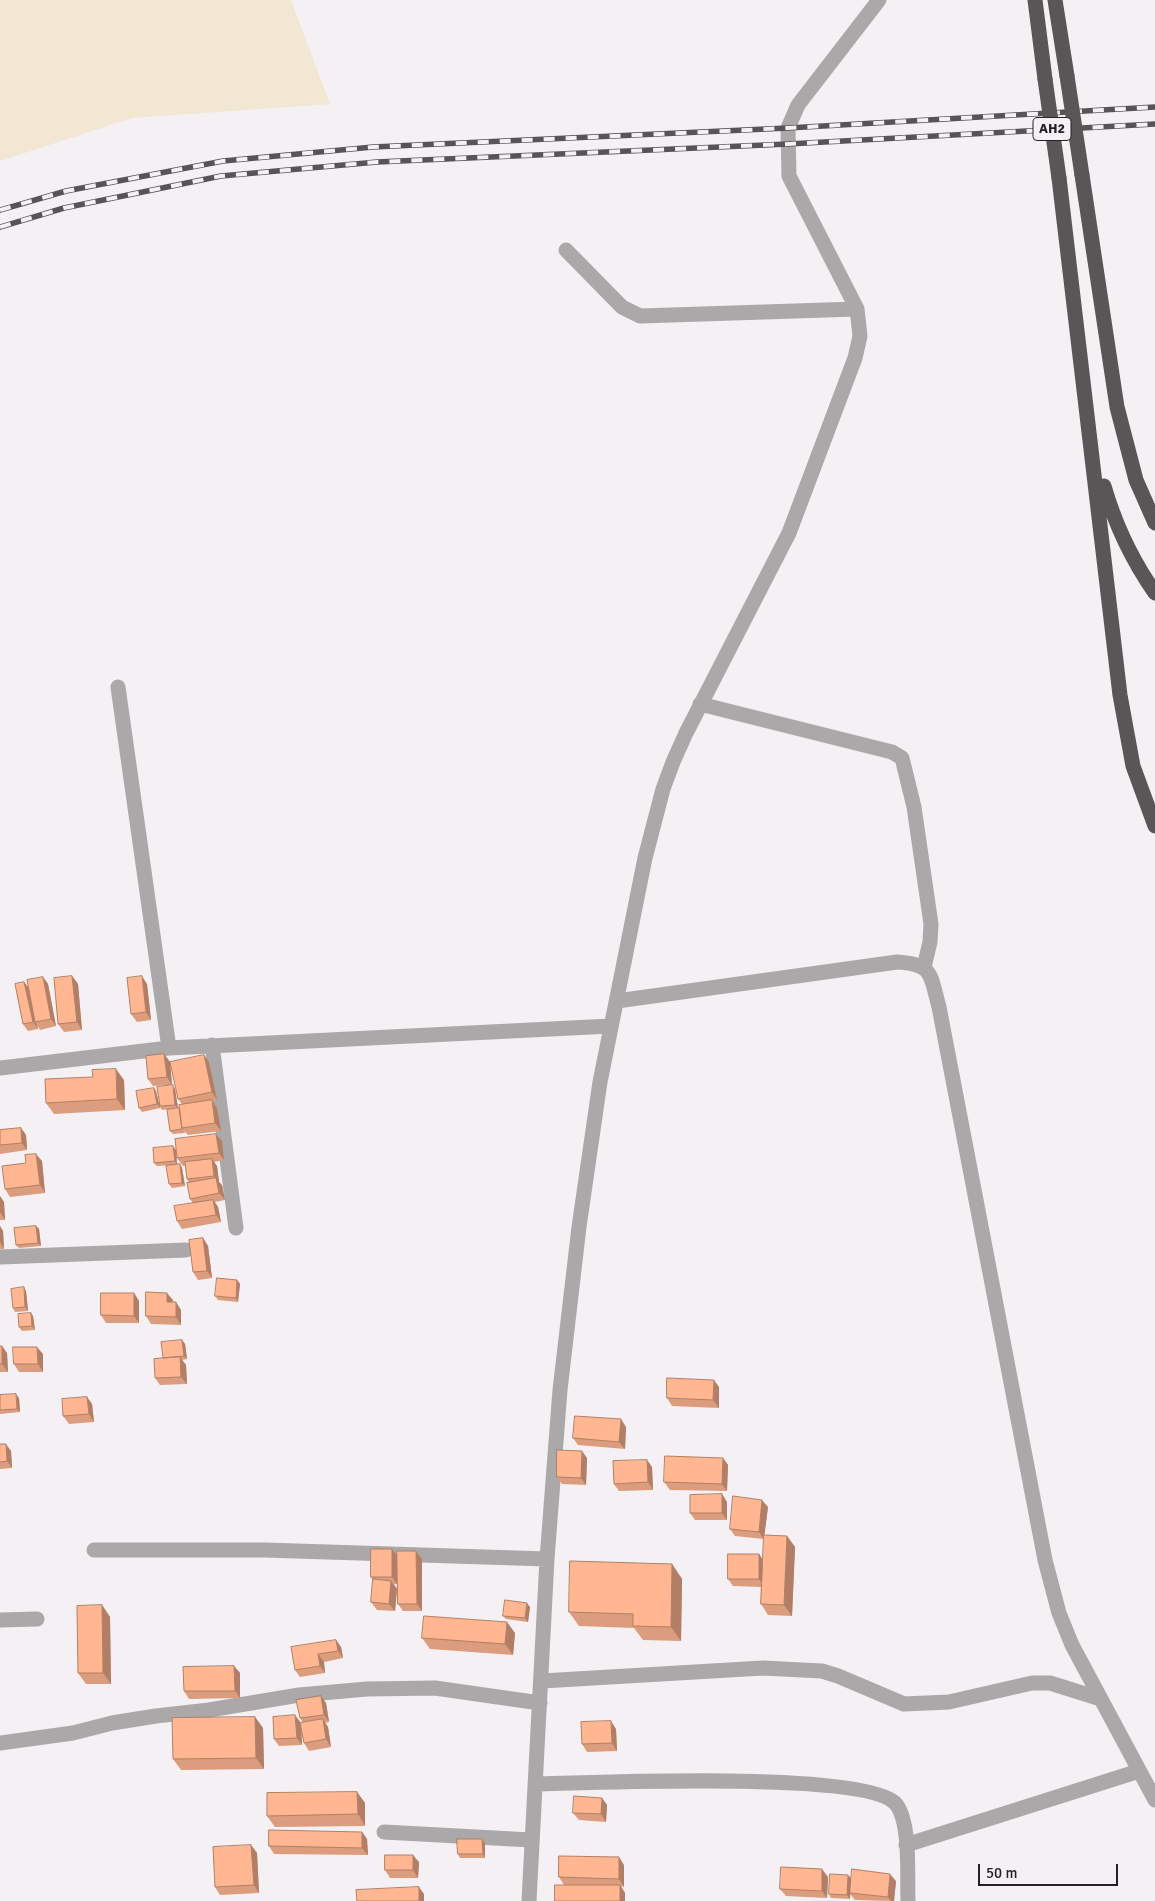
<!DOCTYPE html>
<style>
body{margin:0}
#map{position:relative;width:1155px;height:1901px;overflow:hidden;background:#f4f0f4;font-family:Signika,sans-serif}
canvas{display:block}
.scale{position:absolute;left:978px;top:1864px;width:140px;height:22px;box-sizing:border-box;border:2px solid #242224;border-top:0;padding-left:6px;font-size:15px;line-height:18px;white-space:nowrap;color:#242224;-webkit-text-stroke:4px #f4f0f4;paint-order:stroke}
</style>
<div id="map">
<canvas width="1155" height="1901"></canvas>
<div class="scale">50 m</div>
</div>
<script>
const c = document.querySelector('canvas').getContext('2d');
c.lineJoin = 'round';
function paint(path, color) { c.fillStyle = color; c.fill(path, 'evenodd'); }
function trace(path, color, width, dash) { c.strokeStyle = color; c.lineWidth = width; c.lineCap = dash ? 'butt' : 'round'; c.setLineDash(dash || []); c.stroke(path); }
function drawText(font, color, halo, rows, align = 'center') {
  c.font = font + ' Signika,sans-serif'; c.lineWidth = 4.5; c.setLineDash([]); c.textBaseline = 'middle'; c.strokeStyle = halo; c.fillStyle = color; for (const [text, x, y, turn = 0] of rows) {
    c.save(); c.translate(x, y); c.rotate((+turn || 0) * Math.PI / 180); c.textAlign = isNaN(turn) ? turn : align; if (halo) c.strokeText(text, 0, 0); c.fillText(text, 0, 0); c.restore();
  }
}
const industrial = new Path2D(`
 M0,0H291L330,104L132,118L0,161Z`);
const minor = new Path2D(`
 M566,250L622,307L640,316L857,309
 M118,687L169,1048
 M700,704L892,752L902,758L914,807L931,924L930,942L924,967
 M617,1001L897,962C934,964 930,975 939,1007L1045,1560L1059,1613L1072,1645L1155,1800
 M212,1045L236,1228
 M0,1068L169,1048L611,1026
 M0,1257L186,1250
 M94,1550H265L547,1559
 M0,1620L37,1619
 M542,1681L763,1668L822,1671L838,1676L904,1704L949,1702L1032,1683H1050L1101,1699
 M0,1743L73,1733L112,1723L156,1716L209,1710L299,1695L367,1689L435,1688L540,1703
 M535,1784C589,1783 868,1770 896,1804C911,1823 907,1877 908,1901
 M384,1832L531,1840
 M906,1845L1139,1771
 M529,1901L547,1559L560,1390L579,1227L600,1082L645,858L663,789L673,762L686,733L789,533L855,358L860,336L857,309L789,176L788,128L798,105L879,0`);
const highway = new Path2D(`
 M1035,0L1045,79
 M1055,0L1067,76
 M1082,175L1117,407L1136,480L1155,523
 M1059,178L1120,695L1133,766L1155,826
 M1104,486C1115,524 1132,560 1155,593`);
const rail = new Path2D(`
 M0,210L66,191L223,161L373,147L788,128L1155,107
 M0,227L64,208L221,176L377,162L788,144L1155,124`);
const highwayBridge = new Path2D(`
 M1067,76L1082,175
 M1045,79L1059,178`);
const wall = new Path2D(`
 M72,976L78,984L82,1030L64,1032L58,1024Z
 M43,977L48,984L56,1026L40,1030L37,1025L38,1029L28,1031L23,1024L24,982L29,988Z
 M147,984L151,1020L137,1022L131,1014Z
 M164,1054L170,1062L172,1085L153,1086L148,1079Z
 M204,1055L209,1062L217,1100L212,1101L217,1108L221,1131L188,1135L184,1131L185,1133L173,1134L170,1131L177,1108L162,1110L160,1107V1108L142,1112L139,1108L154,1088L156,1091L159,1104L175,1089L178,1108H179L182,1104L178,1099Z
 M124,1080L125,1110L54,1114L46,1103Z
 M21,1128L26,1135L27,1150L0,1154V1130Z
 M222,1141L224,1160L214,1162L217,1166L219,1182L222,1185L225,1200L215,1202L218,1207L221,1222L182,1229L177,1221L193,1203L190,1199L189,1183L187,1179L185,1166H183L177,1158Z
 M176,1150L177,1164H180L182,1168L185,1186L172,1188L169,1184L171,1165L157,1166L154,1163Z
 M42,1161L45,1193L10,1197L5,1189L26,1163Z
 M0,1196L4,1202L5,1220H0Z
 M0,1226L3,1231L4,1249H0Z
 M36,1226L39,1229L41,1246L19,1248L16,1245Z
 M203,1238L208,1246L212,1278L198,1280L193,1272Z
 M237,1280L240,1284L238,1302L218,1300L215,1296Z
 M26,1291L28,1311L15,1312L13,1308Z
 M134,1293L139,1301V1323H106L101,1315Z
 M173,1300V1302L181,1310V1325L151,1324L146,1316Z
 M31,1313L33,1316L35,1330L22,1331L19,1327Z
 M182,1340L185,1344L187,1359L182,1360L186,1365L187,1384L160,1385L155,1378L163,1358Z
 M0,1346L7,1353L8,1372H0Z
 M43,1354V1372H19L14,1364Z
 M719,1387V1408L672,1406L667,1398Z
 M0,1395L19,1398L20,1412L0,1414Z
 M87,1397L92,1404L94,1422L69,1424L63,1416Z
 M626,1427L625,1449L578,1445L573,1438Z
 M0,1444L11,1451L12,1468L0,1469Z
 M587,1458L586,1485L562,1484L557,1477Z
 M723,1458L728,1465L727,1491L670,1490L664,1482Z
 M647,1460L652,1467L653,1490L619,1491L614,1484Z
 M722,1494L727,1502V1520H695L690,1513Z
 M768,1507L764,1535L787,1536L795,1547L792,1616L768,1615L761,1604V1587L733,1586L728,1579L759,1554L763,1560L764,1539L735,1536L730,1529Z
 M392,1549L397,1556L416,1551L422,1559V1611H403L398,1604L397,1584H394L397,1589L395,1611L377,1610L371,1602L373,1581L371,1577Z
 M672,1564L682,1579L681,1641L643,1640L634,1628L579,1626L569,1612Z
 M102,1605L110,1617L111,1684H86L78,1673Z
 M530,1607L528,1622L506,1619L503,1616Z
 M515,1633L513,1655L430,1649L422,1638Z
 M336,1640L341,1647L343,1658L324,1662L325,1673L300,1677L295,1670Z
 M234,1666L240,1673V1698L189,1699L184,1691Z
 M326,1703L329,1722L325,1723L328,1727L331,1747L309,1751L304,1743L301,1727L302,1745L279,1746L274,1739L301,1723H303L300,1718Z
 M255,1717L263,1728L264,1769L181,1770L173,1759Z
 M616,1729L617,1751L587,1752L582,1744Z
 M357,1792L365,1803V1826L275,1827L267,1816Z
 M602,1798L607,1805L606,1822L579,1820L573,1813Z
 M362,1832L367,1839L368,1855L274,1854L269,1846Z
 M485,1843V1858H460L458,1854Z
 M251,1845L257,1853L259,1893L220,1895L215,1887Z
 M419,1862L418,1878H390L385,1870Z
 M624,1865V1887L621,1886L625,1893L564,1885L559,1877Z
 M828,1877L827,1898L786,1896L780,1889Z
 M851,1878L850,1884L896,1881L894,1901L855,1900L850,1894V1899L831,1898L829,1894Z`);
const shadedWall = new Path2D(`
 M72,976L78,984L82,1030L77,1022Z
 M142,976L147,984L151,1020L146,1012Z
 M43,977L48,984L56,1026L51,1019Z
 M24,982L30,990L35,1022L37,1025L38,1029L33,1022Z
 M164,1054L170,1062L172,1085L167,1077Z
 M204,1055L209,1062L217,1100L212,1092Z
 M116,1069L124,1080L125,1110L117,1099Z
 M173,1085L175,1089L178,1108L175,1105Z
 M154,1088L156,1091L160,1108L157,1104Z
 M212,1100L217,1108L221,1131L215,1123Z
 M21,1128L26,1135L27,1150L22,1143Z
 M216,1134L222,1141L224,1160L219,1153Z
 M173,1146L176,1150L177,1165L175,1161Z
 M36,1154L42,1161L45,1193L40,1185Z
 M212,1159L217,1166L219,1182L222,1185L225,1200L219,1193L217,1180L214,1176Z
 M180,1164L182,1168L185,1186L182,1183Z
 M0,1196L4,1202L5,1220L0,1212Z
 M213,1200L218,1207L221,1222L216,1215Z
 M0,1226L3,1231L4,1249L0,1242Z
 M36,1226L39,1229L41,1246L38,1243Z
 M203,1238L208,1246L212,1278L207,1271Z
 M237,1280L240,1284L238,1302L236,1298Z
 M24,1287L26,1291L28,1311L25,1307Z
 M134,1293L139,1301V1323L134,1316Z
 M167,1293L173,1300L172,1309L167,1302Z
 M176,1302L181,1310V1325L176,1317Z
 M31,1313L33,1316L35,1330L32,1326Z
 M182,1340L185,1344L187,1359L184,1356Z
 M2,1346L7,1353L8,1372L2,1364Z
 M37,1347L43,1354V1372L38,1364Z
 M180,1357L186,1365L187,1384L181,1377Z
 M714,1380L719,1387V1408L713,1400Z
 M16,1394L19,1398L20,1412L17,1409Z
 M87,1397L92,1404L94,1422L89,1414Z
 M621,1419L626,1427L625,1449L619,1442Z
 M6,1444L11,1451L12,1468L7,1461Z
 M582,1451L587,1458L586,1485L581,1478Z
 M723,1458L728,1465L727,1491L722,1484Z
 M647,1460L652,1467L653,1490L648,1482Z
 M722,1494L727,1502V1520L722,1513Z
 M762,1500L768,1507L764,1539L759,1532Z
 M787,1536L795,1547L792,1616L784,1605Z
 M392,1549L397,1556V1584L392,1577Z
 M416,1551L422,1559V1611L417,1604Z
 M759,1554L764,1562V1587L759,1579Z
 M672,1564L682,1579L681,1641L671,1627Z
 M391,1581L397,1589L395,1611L389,1604Z
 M527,1603L530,1607L528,1622L525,1618Z
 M102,1605L110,1617L111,1684L103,1673Z
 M507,1622L515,1633L513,1655L505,1644Z
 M336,1640L341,1647L343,1658L338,1651Z
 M318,1654L324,1662L325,1673L320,1666Z
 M234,1666L240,1673V1698L235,1691Z
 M321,1696L326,1703L329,1722L324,1715Z
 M295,1715L301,1723L302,1745L297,1738Z
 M255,1717L263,1728L264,1769L256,1758Z
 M323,1719L328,1727L331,1747L326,1739Z
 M611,1721L616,1729L617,1751L612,1743Z
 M357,1792L365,1803V1826L358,1814Z
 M602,1798L607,1805L606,1822L601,1814Z
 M362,1832L367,1839L368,1855L362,1848Z
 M482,1839L485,1843V1858L483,1854Z
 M251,1845L257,1853L259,1893L254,1885Z
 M413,1855L419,1862L418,1878L413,1870Z
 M619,1857L624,1865V1887L619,1879Z
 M822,1869L828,1877L827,1898L822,1891Z
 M890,1874L896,1881L894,1901H891L888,1897Z
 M848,1875L851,1878L850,1899L847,1895Z
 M620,1885L625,1893V1901H620Z
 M419,1887L424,1894V1901H419Z`);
const building = new Path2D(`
 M72,976L77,1022L58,1024L54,978Z
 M142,976L146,1012L131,1014L127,978Z
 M43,977L51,1019L35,1022L27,980Z
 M24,982L33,1022L23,1024L15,984Z
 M164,1054L167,1077L148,1079L146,1056Z
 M204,1055L212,1092L178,1099L170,1062Z
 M116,1069L117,1099L46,1103L45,1079L93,1077L92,1070Z
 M173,1085L175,1105L160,1106L157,1087Z
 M154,1088L157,1104L139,1108L136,1091Z
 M212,1100L215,1123L182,1128L179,1105Z
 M179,1108L182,1129L170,1131L167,1110Z
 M21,1128L22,1143L0,1145V1130Z
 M216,1134L219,1153L177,1158L175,1139Z
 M173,1146L175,1161L154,1163L153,1148Z
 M36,1154L40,1185L5,1189L2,1166L26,1163L25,1155Z
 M212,1159L214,1176L187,1179L185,1162Z
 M180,1164L182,1183L169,1184L166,1166Z
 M216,1178L219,1193L190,1199L187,1183Z
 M213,1200L216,1215L177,1221L174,1206Z
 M36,1226L38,1243L16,1245L14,1228Z
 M203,1238L207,1271L193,1272L189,1240Z
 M217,1278L237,1280L236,1298L215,1296Z
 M24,1287L25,1307L13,1308L11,1289Z
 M146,1292L167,1293V1302H176V1317L146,1316Z
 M101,1293H134V1316L101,1315Z
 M31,1313L32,1326L19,1327L18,1314Z
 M182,1340L184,1356L163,1358L161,1342Z
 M0,1346H2V1364H0Z
 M13,1347H37L38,1364H14Z
 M180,1357L181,1377L155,1378L154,1359Z
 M667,1378L714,1380L713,1400L667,1398Z
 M16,1394L17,1409L0,1410V1395Z
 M87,1397L89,1414L63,1416L62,1399Z
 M575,1416L621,1419L619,1442L573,1438Z
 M0,1444H6L7,1461L0,1462Z
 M557,1450L582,1451L581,1478L557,1477Z
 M665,1456L723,1458L722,1484L664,1482Z
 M647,1460L648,1482L614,1484L613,1461Z
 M722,1494V1513H690V1495Z
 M733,1496L762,1500L759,1532L730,1529Z
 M764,1535L787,1536L784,1605L761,1604Z
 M371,1549H392V1577H371Z
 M397,1551H416L417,1604H398Z
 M728,1554H759V1579H728Z
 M570,1561L672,1564L671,1627L633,1626V1614L569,1612Z
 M373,1579L391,1581L389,1604L371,1602Z
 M505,1600L527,1603L525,1618L503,1616Z
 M102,1605L103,1673H78L77,1606Z
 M424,1616L507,1622L505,1644L422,1638Z
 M336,1640L338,1651L318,1654L320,1666L295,1670L291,1647Z
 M234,1666L235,1691H184L183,1667Z
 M321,1696L324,1715L300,1718L296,1700Z
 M295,1715L297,1738L274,1739L273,1717Z
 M255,1717L256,1758L173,1759L172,1718Z
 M323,1719L326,1739L304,1743L300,1723Z
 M611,1721L612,1743L582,1744L581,1722Z
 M357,1792L358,1814L267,1816V1793Z
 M574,1796L602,1798L601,1814L573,1813Z
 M269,1830L362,1832V1848L269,1846Z
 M457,1839H482L483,1854H458Z
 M251,1845L254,1885L215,1887L213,1847Z
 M385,1855H413V1870H385Z
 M559,1856L619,1857V1879L559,1877Z
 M781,1867L822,1869V1891L780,1889Z
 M852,1869L890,1874L888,1897L850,1893Z
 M830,1874L848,1875L847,1895L829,1894Z
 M555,1885H620V1901H555Z
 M419,1887V1901H357L356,1890Z`);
const shields = [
 [1052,129,38]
];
const shieldNames = [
 ["AH2",1052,129]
];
paint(industrial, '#f1e7d2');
trace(minor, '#aaa8a8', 15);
trace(highway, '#5a5556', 15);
trace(rail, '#575457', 5.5);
trace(rail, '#f4f0f4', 4, [11]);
trace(highwayBridge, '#5a5556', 15);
paint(wall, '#db9d7d');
paint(shadedWall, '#b27f66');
paint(building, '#ffb691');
trace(building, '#b27f66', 1);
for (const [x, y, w] of shields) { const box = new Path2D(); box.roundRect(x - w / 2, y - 11.5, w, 23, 4); c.fillStyle = '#f4f0f4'; c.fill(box); trace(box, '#242224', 1); }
drawText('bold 14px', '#242224', null, shieldNames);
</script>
